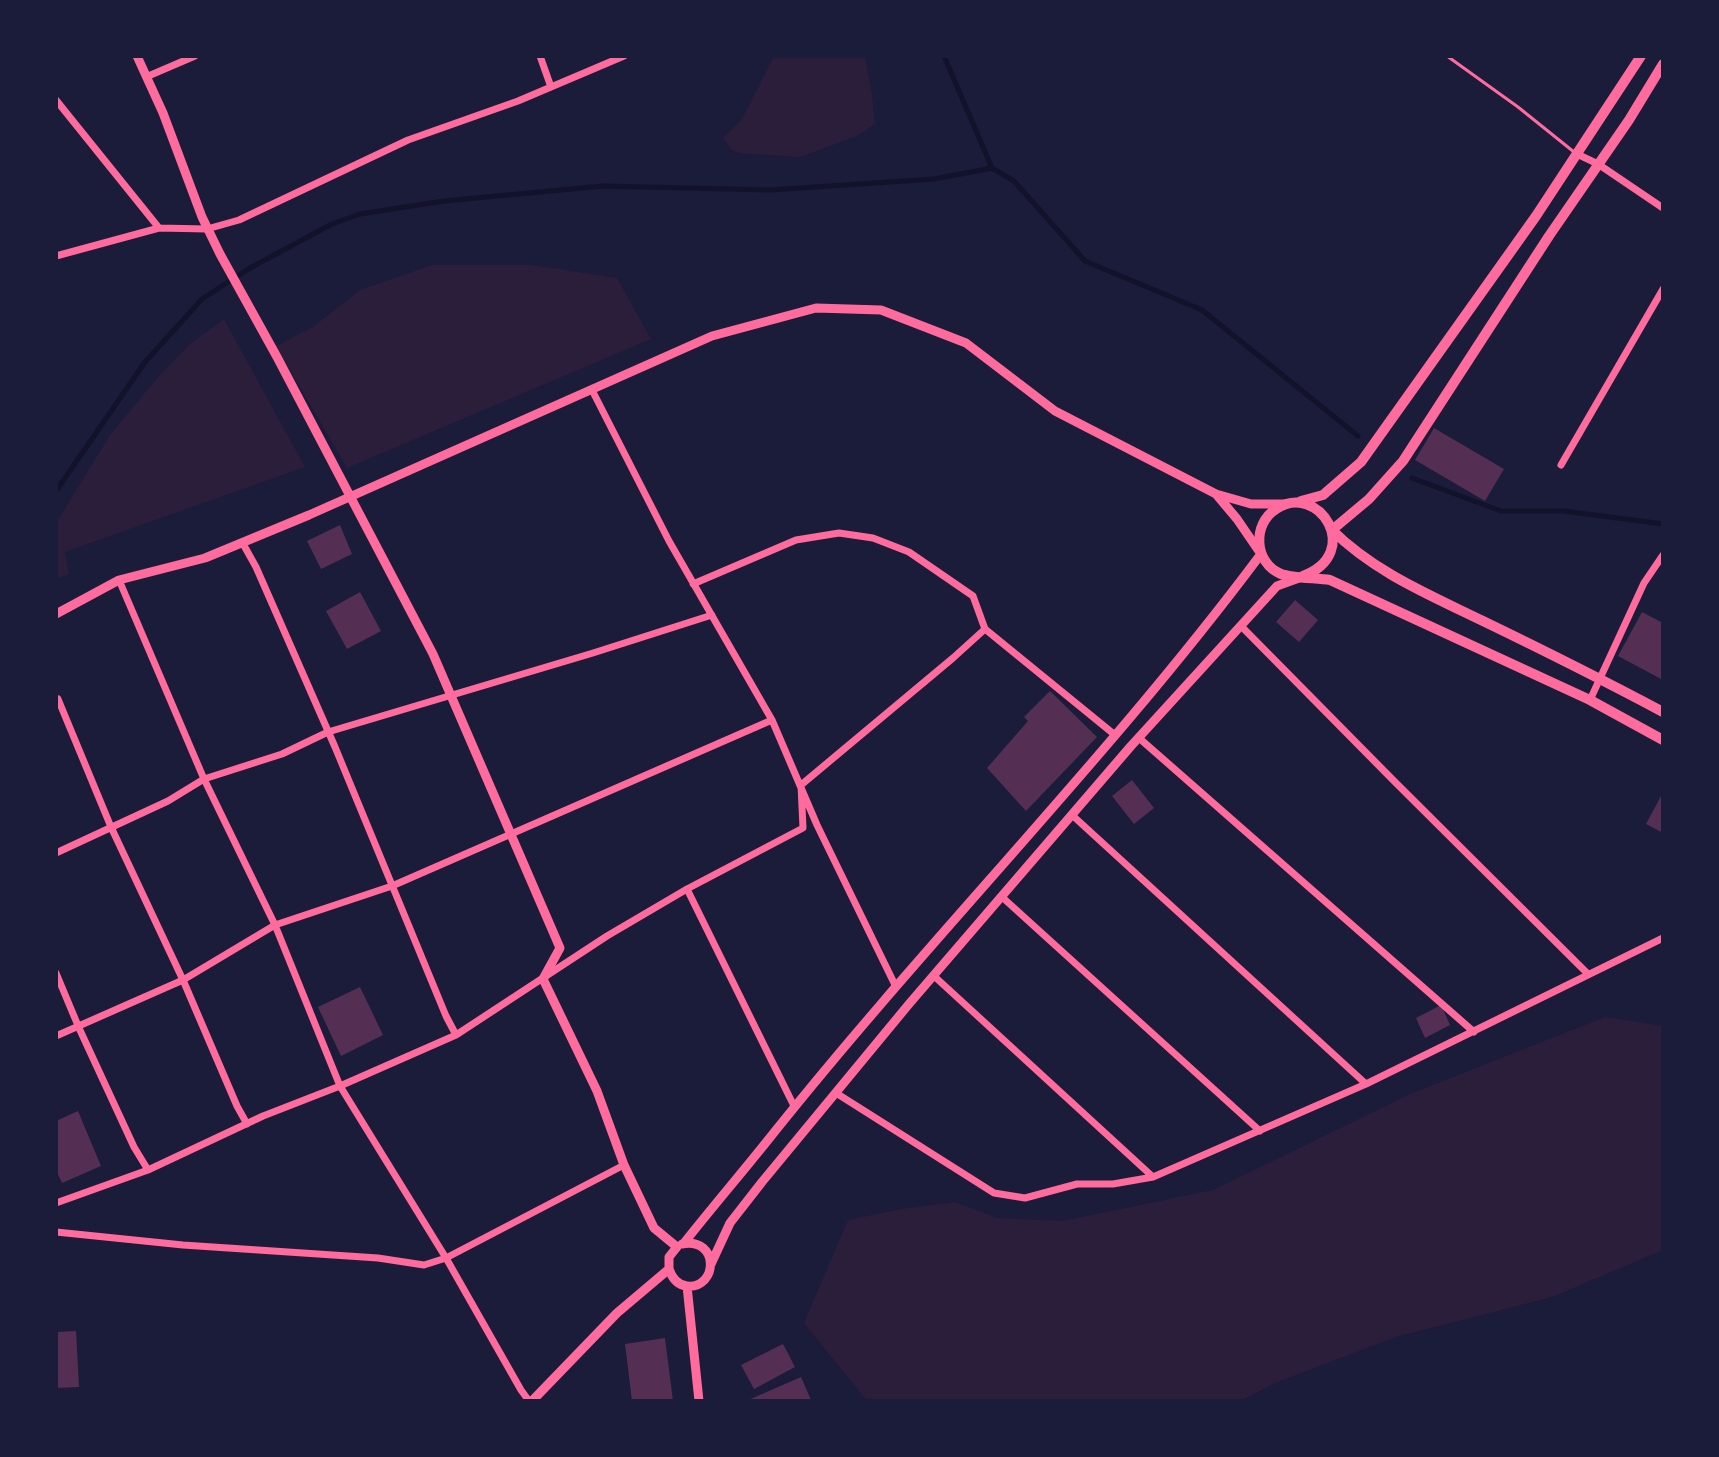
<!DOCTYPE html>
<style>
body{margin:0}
#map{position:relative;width:1719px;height:1457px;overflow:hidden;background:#1b1b3a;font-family:"DM Sans",sans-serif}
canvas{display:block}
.frame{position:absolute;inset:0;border:58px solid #1b1b3a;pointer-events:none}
</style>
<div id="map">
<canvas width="1719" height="1457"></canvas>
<div class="frame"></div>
</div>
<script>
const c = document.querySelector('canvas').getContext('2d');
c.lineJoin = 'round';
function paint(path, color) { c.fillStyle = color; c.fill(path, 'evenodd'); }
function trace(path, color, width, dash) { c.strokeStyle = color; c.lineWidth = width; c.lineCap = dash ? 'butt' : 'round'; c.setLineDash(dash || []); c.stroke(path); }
const green = new Path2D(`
 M774,56H865L872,95L875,124L857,136L800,157L739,153L731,149L723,138L742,119Z
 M432,265H532L617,278L651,339L347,468L276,346L313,327L360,290Z
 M224,319L305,467L65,552L69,574L56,579V523L110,435L158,377L191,343Z
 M1605,1017L1663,1026V1250L1552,1297L1396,1337L1275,1383L1240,1401H867L804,1323L848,1220L901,1209L955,1202L998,1218L1062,1221L1213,1190L1410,1094Z`);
const stream = new Path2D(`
 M944,56L992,168
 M1412,478L1501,511H1564L1663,524
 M56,491L145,362L202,299L250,268L332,224L360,214L444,201L603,186L770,190L934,179L992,168L1014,181L1085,261L1202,310L1358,436`);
const building = new Path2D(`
 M1434,428L1504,469L1485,501L1415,460Z
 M340,525L352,554L321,569L307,541Z
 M360,592L381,631L347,649L326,611Z
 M1295,600L1318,620L1299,642L1276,622Z
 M1642,612L1663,623V680L1618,656Z
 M1050,691L1097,737L1026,811L987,768L1028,721L1024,717Z
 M1132,780L1154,808L1134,824L1112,796Z
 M1661,796L1663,797V833L1646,824Z
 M360,987L383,1035L341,1056L318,1007Z
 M1441,1005L1450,1025L1425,1038L1416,1018Z
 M78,1111L101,1166L62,1183L56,1170V1121Z
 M76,1331L79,1387L56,1388V1332Z
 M665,1338L673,1401H632L625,1344Z
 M783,1344L795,1367L754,1389L741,1365Z
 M801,1377L811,1400L809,1401H746Z`);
const service = new Path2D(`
 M1447,56L1518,107L1574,152`);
const minor = new Path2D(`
 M540,56L551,87
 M146,77L195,56
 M56,100L159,228
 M1577,154L1598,164L1663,208
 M56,256L159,228L207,229L239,220L408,140L518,101L624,56
 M592,390L669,541L772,720L817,825L896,987
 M1561,465L1663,289
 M242,542L256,567L335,747L446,1016L456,1035
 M119,580L204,779L275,925L340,1086L446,1258L521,1390L529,1401
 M693,584L796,540L839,533L873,538L909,552L973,596L985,629L1115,735
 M1241,626L1395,782L1588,974
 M58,699L111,827L183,980L237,1106L247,1124
 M1590,700L1644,583L1663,555
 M1139,738L1474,1032
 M1072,815L1366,1084
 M56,853L168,801L204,779L282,754L328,732L593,653L712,615
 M687,889L794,1106
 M1002,897L1260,1131
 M56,973L79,1028L134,1147L148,1170
 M934,976L1153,1177
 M56,1036L183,980L275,925L392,886L772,720
 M836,1093L994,1193L1025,1198L1077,1184H1113L1153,1177L1366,1084L1663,938
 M56,1203L148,1170L263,1116L340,1086L456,1035L607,936L687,889L803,828L801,785L953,658L985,629
 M56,1232L183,1245L378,1258L424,1265L446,1258L624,1165`);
const tertiary = new Path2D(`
 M137,56L163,113L202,217L220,254L277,357L433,654L560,948L543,979L597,1091L624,1165L654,1228L677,1247
 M56,614L119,580L205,558L309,515L712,336L816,308L881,310L966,343L1055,411L1216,494L1251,504H1285
 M684,1243C714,1205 746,1168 776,1130C933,934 1111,755 1261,554L1237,519L1216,494
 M711,1264L730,1223L762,1182L909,1004L1131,746L1277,586L1299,578
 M669,1269C672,1278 677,1285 687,1286C718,1289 720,1237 682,1244
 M687,1286L699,1401
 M532,1401L617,1313L669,1269V1257L677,1247`);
const secondary = new Path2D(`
 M1301,501L1323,495L1361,462L1536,216L1641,56
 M1332,530L1369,499L1403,461L1549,236L1629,120L1663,64
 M1332,530C1374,572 1430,595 1483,621C1543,650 1603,680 1663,712
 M1303,576C1364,553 1319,481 1276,509C1252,524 1254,563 1281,574C1292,578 1317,578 1330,580L1590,700L1663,740`);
paint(green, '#2a1e3b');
trace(stream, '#12122b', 5);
paint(building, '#542f53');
trace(service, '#ff6b9d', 3);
trace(minor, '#ff6b9d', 7);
trace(tertiary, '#ff6b9d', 9);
trace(secondary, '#ff6b9d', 10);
</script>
